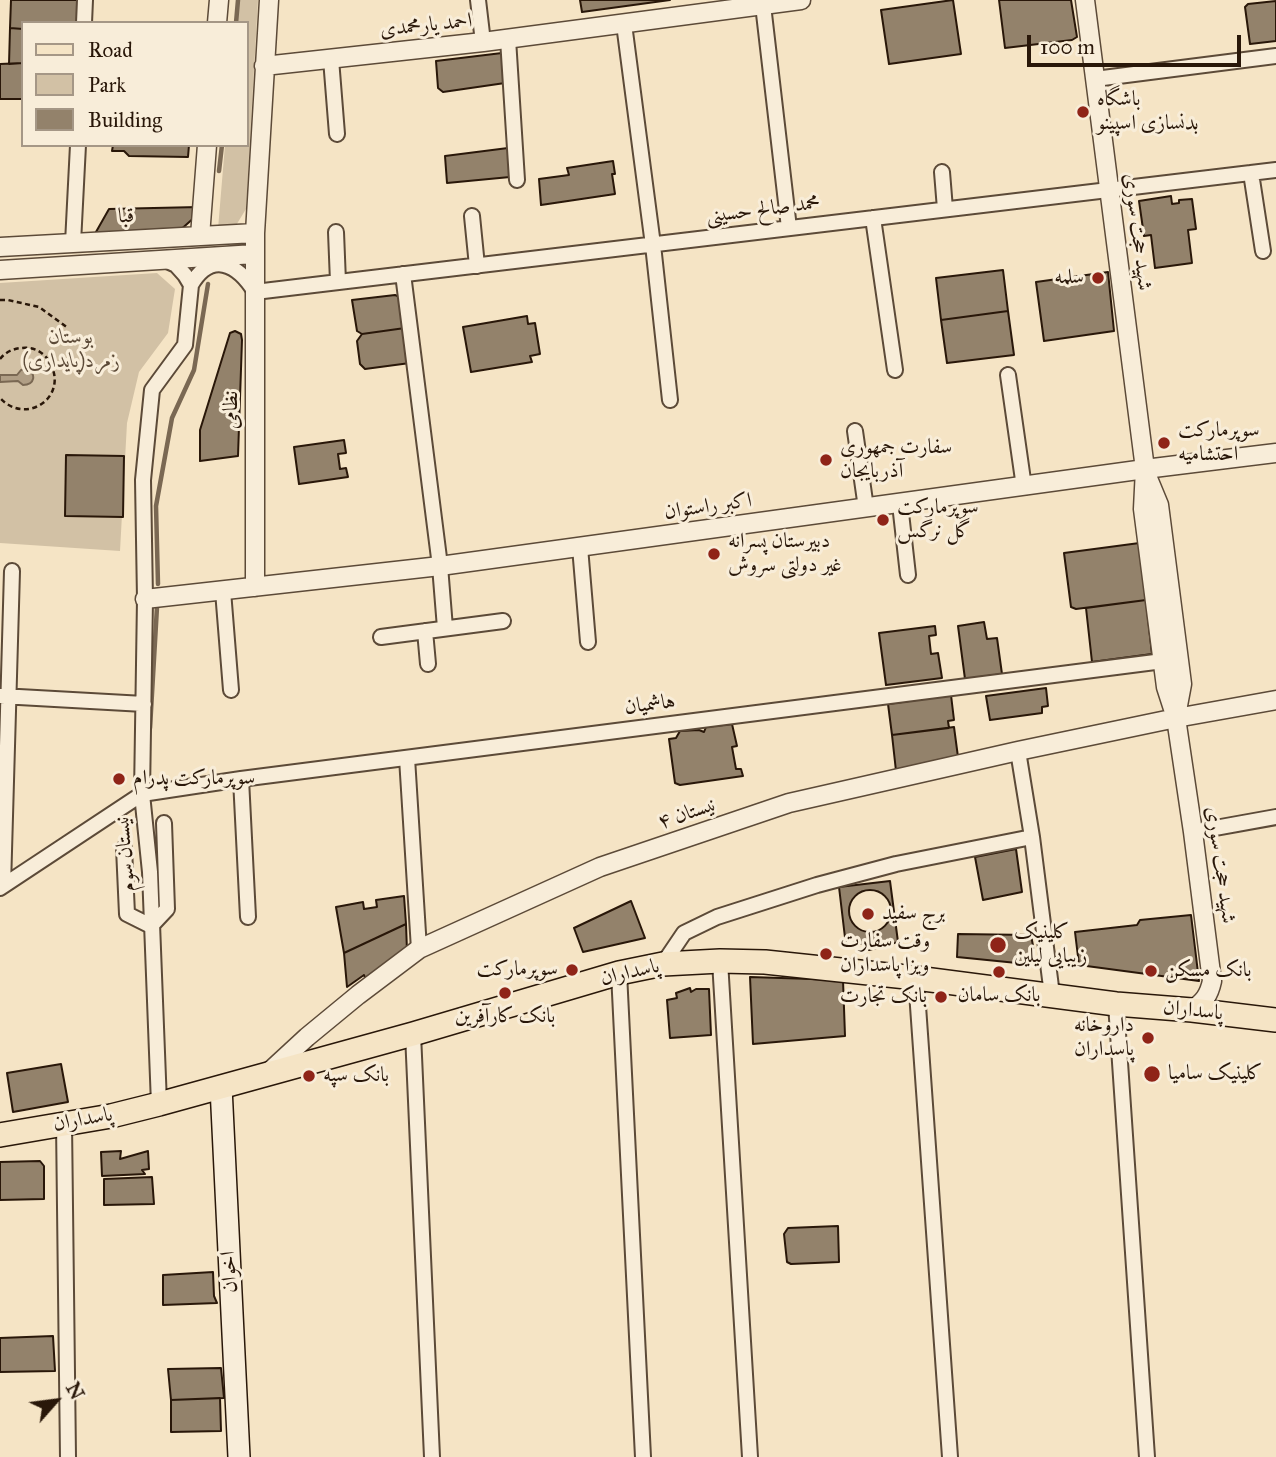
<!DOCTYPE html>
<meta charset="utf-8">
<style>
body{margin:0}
#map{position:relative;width:1276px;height:1457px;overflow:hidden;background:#f5e4c5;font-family:"IM FELL Great Primer",serif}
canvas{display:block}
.legend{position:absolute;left:21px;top:21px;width:228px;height:126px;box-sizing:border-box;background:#f8edd9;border:2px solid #a59786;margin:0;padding:9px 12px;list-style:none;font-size:21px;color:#291709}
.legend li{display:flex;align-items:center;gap:14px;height:35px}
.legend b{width:35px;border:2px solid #a59786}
.north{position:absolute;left:21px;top:1366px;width:70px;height:70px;-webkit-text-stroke:5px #f8edd9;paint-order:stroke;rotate:62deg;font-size:19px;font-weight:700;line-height:28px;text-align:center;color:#291709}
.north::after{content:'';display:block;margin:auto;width:24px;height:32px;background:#291709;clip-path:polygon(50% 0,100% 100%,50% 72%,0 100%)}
.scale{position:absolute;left:1027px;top:35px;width:214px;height:32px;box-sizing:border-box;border:4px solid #291709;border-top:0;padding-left:9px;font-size:21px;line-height:24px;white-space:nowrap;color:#291709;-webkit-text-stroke:5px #f8edd9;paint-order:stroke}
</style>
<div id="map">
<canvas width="1276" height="1457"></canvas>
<ul class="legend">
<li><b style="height:9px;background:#f5e4c5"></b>Road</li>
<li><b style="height:19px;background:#d2c1a5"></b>Park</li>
<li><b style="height:19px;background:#93826b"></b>Building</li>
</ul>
<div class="north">N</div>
<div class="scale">100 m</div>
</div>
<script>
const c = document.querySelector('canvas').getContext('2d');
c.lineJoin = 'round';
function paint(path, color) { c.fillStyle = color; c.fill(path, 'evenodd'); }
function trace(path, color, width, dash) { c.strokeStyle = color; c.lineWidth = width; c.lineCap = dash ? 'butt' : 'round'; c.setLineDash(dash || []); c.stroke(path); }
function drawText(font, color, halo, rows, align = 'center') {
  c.font = font + ' "IM FELL Great Primer",Amiri,serif'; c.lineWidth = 6; c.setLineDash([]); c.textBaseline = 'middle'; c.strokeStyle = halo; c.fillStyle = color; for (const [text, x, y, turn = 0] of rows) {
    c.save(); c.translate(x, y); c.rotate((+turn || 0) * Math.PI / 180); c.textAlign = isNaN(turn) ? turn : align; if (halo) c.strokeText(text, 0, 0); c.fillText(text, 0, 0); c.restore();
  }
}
const green = new Path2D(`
 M239,0H258L246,209L235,227L218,229L225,145H247V23H237Z
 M157,273L175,289L168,333L139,372L127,423L120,551L0,543V283Z`);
const water = new Path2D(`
 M26,369C37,373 35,385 23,385L18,381L0,382V375H17L21,370Z`);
const stream = new Path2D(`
 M236,23L238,0
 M219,171L222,145
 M158,584L156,506L172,418L194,370L208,284
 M150,728L157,607`);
const building = new Path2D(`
 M11,0H80L79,23H23V29L10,28Z
 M580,0H670L582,12Z
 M953,0L961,54L889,64L881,10Z
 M999,0H1071L1077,37L1072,40L1005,48Z
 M1276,1V41L1250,44L1245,7L1248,4Z
 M10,28L23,29V63L9,64Z
 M502,53L505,83L443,92L438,88L436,61Z
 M23,63V99H0V64Z
 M113,145H189L188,157L129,156L124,151H112Z
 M508,148L510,177L447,183L445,156Z
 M613,161L615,174H612L615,194L541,205L539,179L569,175L567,168Z
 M1171,196L1172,204L1179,203V200L1192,199L1196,229L1188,230L1192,263L1155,268L1151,235L1144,236L1139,201Z
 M199,207L196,216L178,232L92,239L109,209Z
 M1003,270L1008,311L941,320L936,278Z
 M1108,272L1114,331L1044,341L1036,282Z
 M395,295L400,297L405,328L362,334L357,331L352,300Z
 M1008,311L1014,355L947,363L941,320Z
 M527,316L528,324L535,323L540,354L530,356L532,362L471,372L463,327Z
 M405,328L410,363L365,369L360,364L357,341L362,334Z
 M235,331L241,334L242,340L238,456L200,461V430L230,333Z
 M344,440L346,453L338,454L340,469L346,468L348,477L299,484L294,447Z
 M66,455L124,456L123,517L65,516Z
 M1147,542L1154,599L1076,609L1071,607L1064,553Z
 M1146,600L1152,654L1092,662L1086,608Z
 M984,622L987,639L997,638L1002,674L965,679L958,626Z
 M935,626L936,635L929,636L931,654L938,653L942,678L886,685L879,633Z
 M1046,688L1048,706L1042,707V713L990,720L986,696Z
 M951,695L954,720L948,721L949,728L892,735L888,704Z
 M732,724L737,746L732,747L736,769H741L743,776L680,785L675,783L669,739L676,738L680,731L699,730L704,732L706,727Z
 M954,727L958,757L896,771L892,735Z
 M1016,849L1022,892L983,900L975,857Z
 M890,881L898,942L869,950L866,943L846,946L839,887Z
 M849 911a21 21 0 1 1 42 0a21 21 0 1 1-42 0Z
 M404,896L406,924L344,953L336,907L363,902L364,909L377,907L376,900Z
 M631,901L645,938L583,952L574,928Z
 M1191,915L1199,981L1079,965L1075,932L1137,925L1140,920Z
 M406,924L407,951L366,980L364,975L347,987L344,953Z
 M958,934L1031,935L1034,951L1027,964L957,957Z
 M750,977L843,980L845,1036L753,1044Z
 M690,988L691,992L696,989H709L711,1035L670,1038L667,1000L677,998L676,993Z
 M61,1064L68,1102L13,1112L7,1073Z
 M121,1151L120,1159L148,1151L149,1169L142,1170L145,1174L102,1176L101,1152Z
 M40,1161L44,1166V1199L0,1200V1162Z
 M152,1177L154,1204L104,1205V1179Z
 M838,1226L839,1262L791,1264L787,1262L784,1234L788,1228Z
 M213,1272L214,1296L217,1303L163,1305V1275Z
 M53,1336L55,1371L0,1372V1338Z
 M221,1368L224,1398L171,1400L168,1369Z
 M220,1398L221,1431L171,1432V1400Z`);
const path = new Path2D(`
 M0,300H8L39,307L68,328
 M0,359C7,350 18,347 29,348C38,349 46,355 50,363C69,397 26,426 0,398`);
const minor = new Path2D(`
 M478,0L483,42
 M763,5L789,228
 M84,23L85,0
 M624,24L653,245L670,400
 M508,39L517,180
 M331,59L337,134
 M1095,79L1276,56
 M942,172L945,209
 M1251,173L1263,251
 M472,216L477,266
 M873,218L895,370
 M336,232L338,282
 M73,243L78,145
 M403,274L440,566L445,628
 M191,285C211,251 237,263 255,292L1276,170
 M1008,375L1024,487
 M855,431L866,508
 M900,504L908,575
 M580,547L588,642
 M223,591L231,690
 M425,631L428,664
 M381,637L503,621
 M1,696L144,704
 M1018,751L1032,837L1052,995
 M407,758L419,949
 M241,779L248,917
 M1193,832L1276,817
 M124,848L127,914L151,926L167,909L164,823
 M3,886L12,571
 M0,888L142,794L241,779L1163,661
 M720,961L750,1457
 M663,964L684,933L717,917L817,885L896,864L1032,837
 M619,973L643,1457
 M916,978L950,1457
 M1116,1004L1147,1457
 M413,1034L432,1457
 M159,1104L150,872L142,794L145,599L143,480L152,390L185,345L191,285L185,275L176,265L165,260
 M64,1123L68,1457`);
const tertiary = new Path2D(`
 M1085,0L1145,469L1143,509L1166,687L1176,718L1193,832L1212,981C1209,995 1204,1002 1192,1010
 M217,23L219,0
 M264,66L483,42L801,0
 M200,236L207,145
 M0,247L255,233
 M0,270L255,254
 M1147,476L1159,505L1182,684L1176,716
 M255,587V233L269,0
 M145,599L440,566L1145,469L1276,453
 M268,1073L307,1037L358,995L419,949L600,867L789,803L1018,751L1176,718L1276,700`);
const secondary = new Path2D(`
 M221,1087L239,1457`);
const primary = new Path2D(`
 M0,1135L111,1116L159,1104L413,1034L619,973L663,964L720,961L765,962L916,978L1116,1004L1192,1010L1276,1020`);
const markers = [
 [1083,112,7,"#8f2418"],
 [1098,278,7,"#8f2418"],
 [1164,443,7,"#8f2418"],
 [826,460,7,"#8f2418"],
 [883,520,7,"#8f2418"],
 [714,554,7,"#8f2418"],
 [119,779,7,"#8f2418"],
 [868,914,7,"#8f2418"],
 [998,945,9,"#8f2418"],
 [826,954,7,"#8f2418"],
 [572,970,7,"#8f2418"],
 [1151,971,7,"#8f2418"],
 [999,972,7,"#8f2418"],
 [505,993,7,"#8f2418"],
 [941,997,7,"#8f2418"],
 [1148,1038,7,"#8f2418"],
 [1152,1074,9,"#8f2418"],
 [309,1076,7,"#8f2418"]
];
const streetNames = [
 ["احمد یارمحمدی",426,26,-6],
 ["محمد صالح حسینی",763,210,-7],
 ["قبا",126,217,-3],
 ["شهید حجت سوری",1137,232,83],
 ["نظامی",232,410,-90],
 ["اکبر راستوان",708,507,-8],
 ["هاشمیان",650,705,-7],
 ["نیستان ۴",687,814,-19],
 ["نیستان سوم",126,854,-95],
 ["شهید حجت سوری",1220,865,82],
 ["پاسداران",630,973,-13],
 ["پاسداران",1193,1011,6],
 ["پاسداران",83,1120,-10],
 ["اخوان",230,1272,-93]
];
const poiNames = [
 ["باشگاه",1097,100],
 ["بدنسازی اسپینو",1097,124],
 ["سلمه",1084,278,"right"],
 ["سوپرمارکت",1178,431],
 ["احتشامیه",1178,455],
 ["سفارت جمهوری",840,448],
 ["آذربایجان",840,472],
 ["سوپرمارکت",897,508],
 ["گل نرگس",897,532],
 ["دبیرستان پسرانه",728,542],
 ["غیر دولتی سروش",728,566],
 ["سوپرمارکت پدرام",133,779],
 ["برج سفید",882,914],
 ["کلینیک",1014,933],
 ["زیبایی لیلین",1014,957],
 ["وقت سفارت",840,942],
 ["ویزا پاسداران",840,966],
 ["سوپرمارکت",558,970,"right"],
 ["بانک مسکن",1165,971],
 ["بانک سامان",999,996,"center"],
 ["بانک تجارت",927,997,"right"],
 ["بانک کارآفرین",505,1017,"center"],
 ["داروخانه",1134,1026,"right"],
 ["پاسداران",1134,1050,"right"],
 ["کلینیک سامیا",1168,1074],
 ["بانک سپه",323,1076]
];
const parkNames = [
 ["بوستان",71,338],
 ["زمرد(پایداری)",71,362]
];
paint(green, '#d2c1a5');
paint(water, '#b09e85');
trace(water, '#7a6853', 2);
trace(stream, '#7a6853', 4.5);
paint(building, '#93826b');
trace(building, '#291709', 2);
trace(minor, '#5c4a38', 18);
trace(tertiary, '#5c4a38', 21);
trace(secondary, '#291709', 24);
trace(primary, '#291709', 26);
trace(path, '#291709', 2.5, [5, 3.5]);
trace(minor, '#f8edd9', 14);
trace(tertiary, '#f8edd9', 18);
trace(secondary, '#f8edd9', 21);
trace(primary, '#f5e4c5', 23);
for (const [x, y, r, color] of markers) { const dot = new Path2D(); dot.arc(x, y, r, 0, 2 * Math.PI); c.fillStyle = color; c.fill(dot); trace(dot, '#f8edd9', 2.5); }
drawText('21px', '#291709', '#f8edd9', streetNames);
drawText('21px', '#291709', '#f8edd9', poiNames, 'left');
drawText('italic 21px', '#5c4a38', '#f8edd9', parkNames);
</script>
